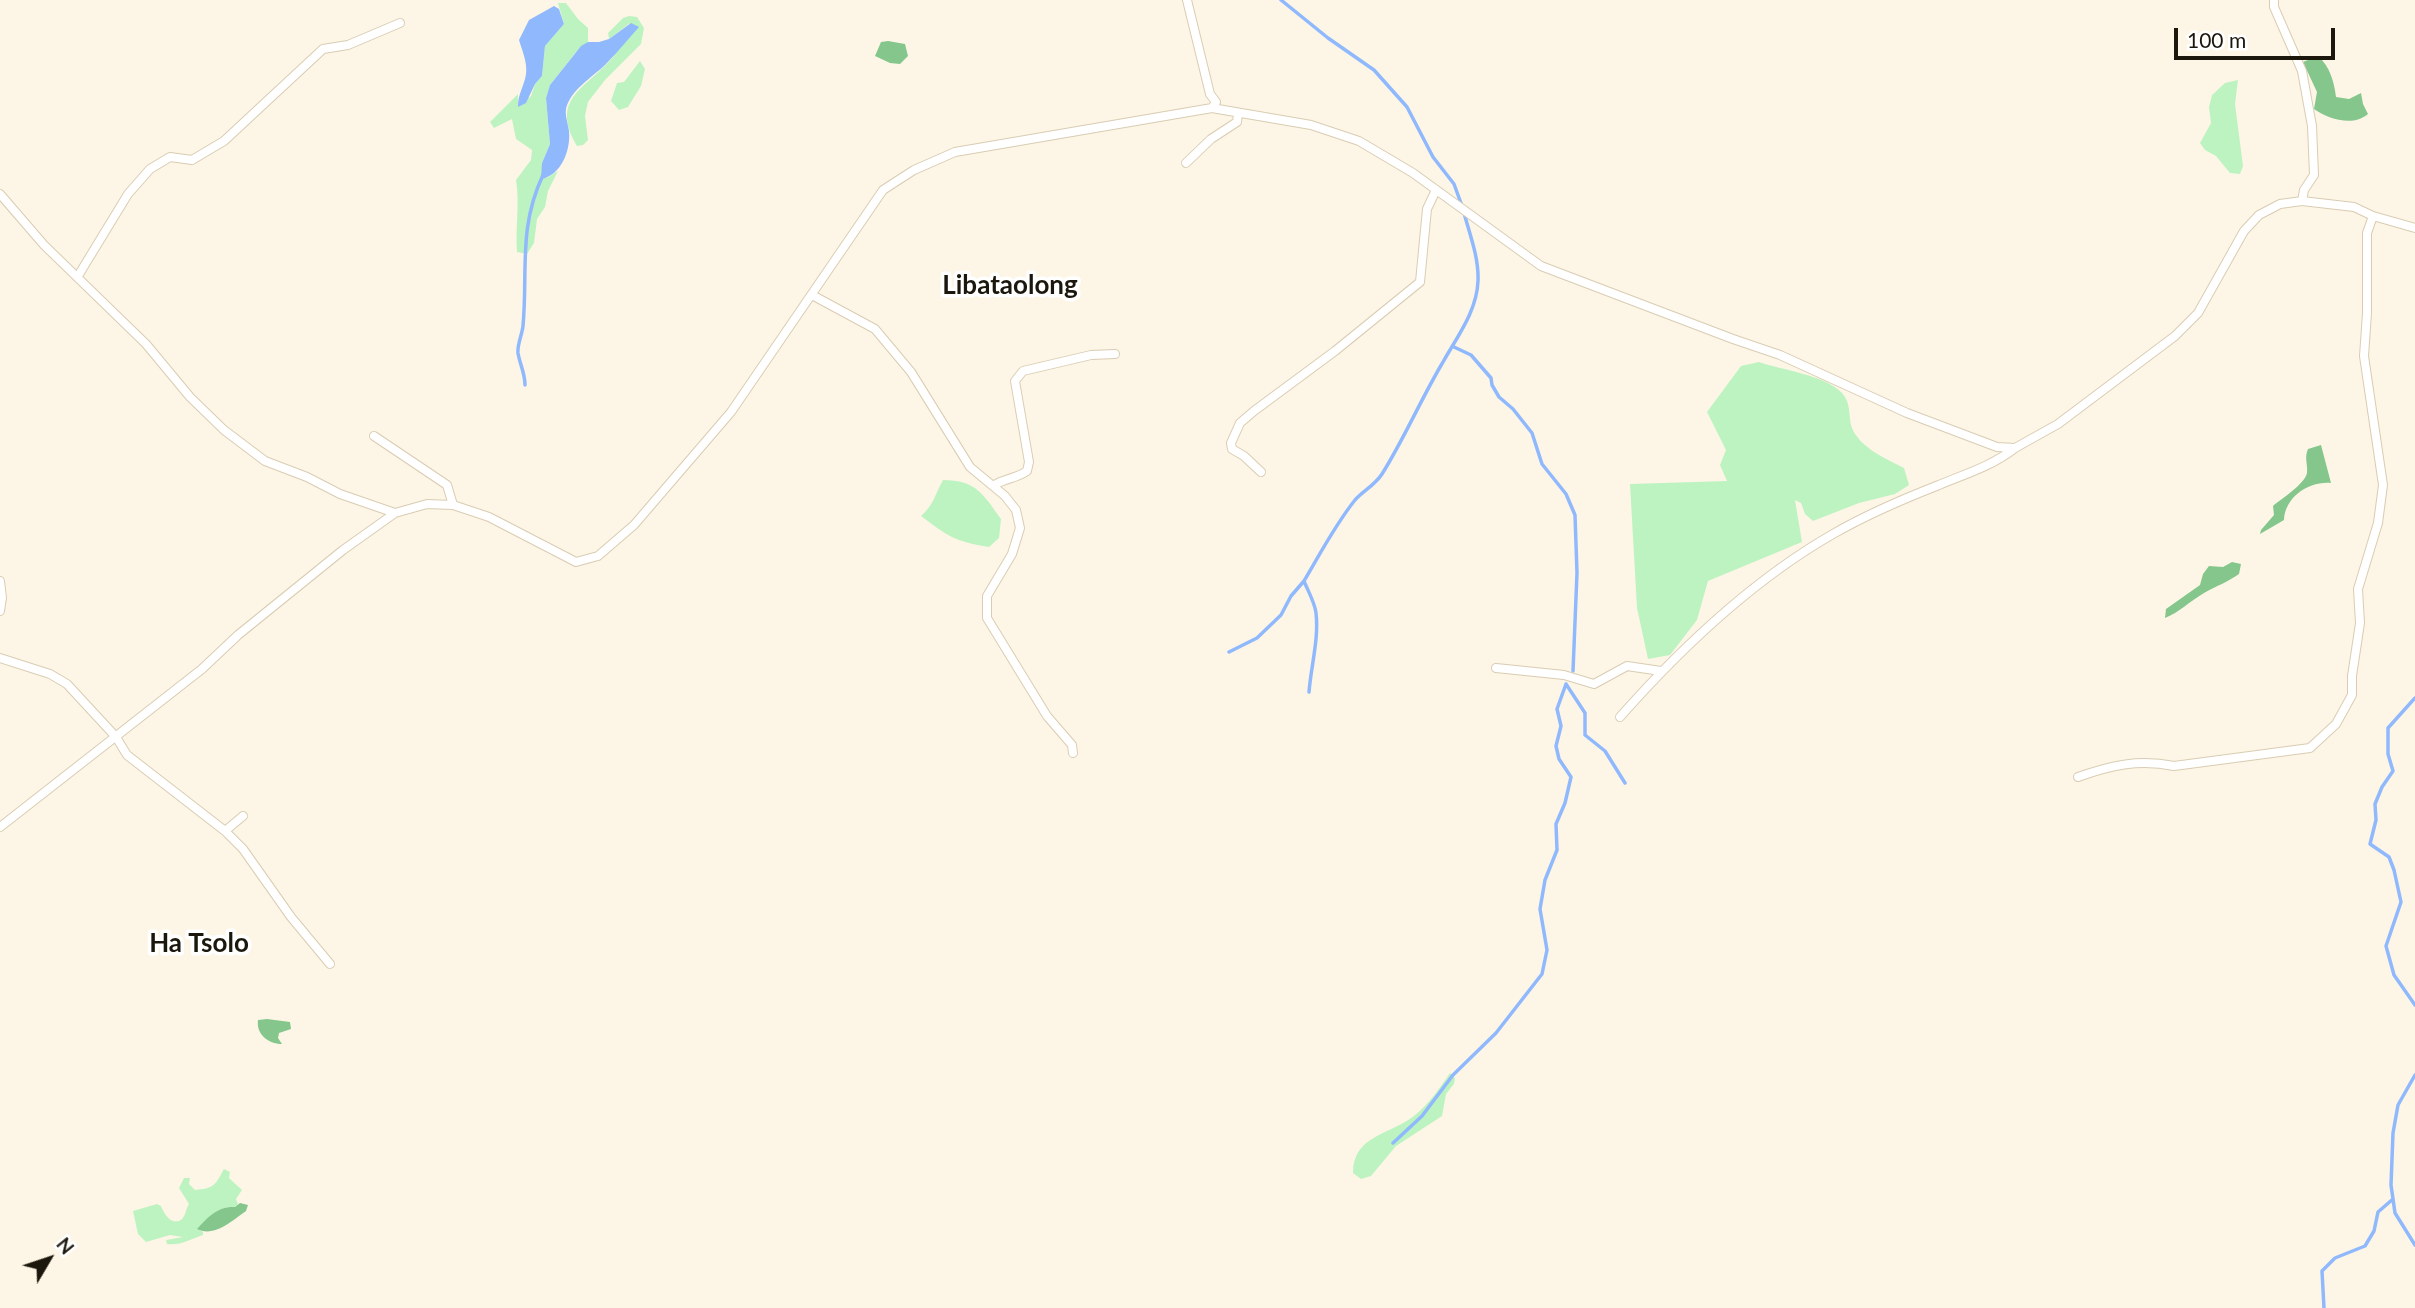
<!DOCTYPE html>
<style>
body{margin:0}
#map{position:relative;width:2415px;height:1308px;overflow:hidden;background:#fdf6e6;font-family:Lato,sans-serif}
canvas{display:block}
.north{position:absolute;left:14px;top:1224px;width:70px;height:70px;-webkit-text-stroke:5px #fff;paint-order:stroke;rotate:51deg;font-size:19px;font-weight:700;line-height:28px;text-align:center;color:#1b170d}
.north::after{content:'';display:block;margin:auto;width:24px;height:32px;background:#1b170d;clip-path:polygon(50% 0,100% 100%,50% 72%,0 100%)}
.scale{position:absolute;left:2174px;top:28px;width:161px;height:32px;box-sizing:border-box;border:4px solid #1b170d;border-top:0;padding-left:9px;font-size:21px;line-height:24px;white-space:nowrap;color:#1b170d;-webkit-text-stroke:5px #fff;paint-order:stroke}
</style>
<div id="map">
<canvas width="2415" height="1308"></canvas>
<div class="north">N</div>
<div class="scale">100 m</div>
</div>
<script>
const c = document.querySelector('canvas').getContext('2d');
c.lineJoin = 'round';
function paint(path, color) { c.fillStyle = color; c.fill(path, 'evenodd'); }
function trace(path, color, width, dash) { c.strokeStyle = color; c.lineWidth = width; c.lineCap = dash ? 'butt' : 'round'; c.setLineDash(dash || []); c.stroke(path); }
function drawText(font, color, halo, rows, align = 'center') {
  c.font = font + ' Lato,sans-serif'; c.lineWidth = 7; c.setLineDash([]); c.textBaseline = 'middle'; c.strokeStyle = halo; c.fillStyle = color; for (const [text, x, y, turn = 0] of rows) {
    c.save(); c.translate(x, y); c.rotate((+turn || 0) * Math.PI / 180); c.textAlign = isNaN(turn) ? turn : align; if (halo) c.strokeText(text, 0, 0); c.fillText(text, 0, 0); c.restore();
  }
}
const green = new Path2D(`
 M558,3H566L578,19L588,28V42L576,52L550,85L546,98L550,144L542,163L547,178L558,171L548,191L545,207L537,219L534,243L527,254L517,252C515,227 520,204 516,180L531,160L532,150L516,139L512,119L494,128L490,122L518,94V106L531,96L535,84L542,76L545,46L564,24Z
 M629,16L637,17L644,28L641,44L605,80L588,102L585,116L588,140L583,145L577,146C549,98 586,89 613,57C620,48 625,34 630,23L609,39L608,33L623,18Z
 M640,61L645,69L641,86L628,107L619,110L611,101L617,83L624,82Z
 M2238,80L2235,104L2243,166L2240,174L2230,173L2216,156L2205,150L2200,143L2211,123L2209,107L2212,95L2225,83Z
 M1759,362C1782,370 1824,375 1841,392C1852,403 1848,416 1852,428C1860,448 1887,459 1904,468L1909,485L1895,494L1859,503L1813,521L1805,514L1801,503L1795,500L1802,542L1708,581L1697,620L1670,655L1648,659L1637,608L1630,484L1727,481L1720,465L1726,450L1707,412L1741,366Z
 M943,480C976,480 983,494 1001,519L999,538L989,547C956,542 947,536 921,516C935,503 934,496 943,480Z
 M1450,1073L1455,1078L1454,1084L1446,1094L1442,1116L1396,1146L1371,1176L1361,1179L1353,1173C1353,1135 1390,1135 1414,1116C1429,1104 1439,1089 1450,1073Z
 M224,1169L230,1172L229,1178L242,1190L236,1199L238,1204L235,1207C219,1206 208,1217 198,1229L203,1232V1235C190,1239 181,1246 167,1244L166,1240L183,1237L170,1235L146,1242L138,1234L133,1211L157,1204L161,1206C164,1214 172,1227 182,1219C186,1215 186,1208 189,1204L179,1188L184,1178H190L189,1184L195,1190C215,1188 215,1185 224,1169Z`);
const forest = new Path2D(`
 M888,41L905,44L908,56L900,64L890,63L875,56L881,42Z
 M2318,56C2330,67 2334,81 2336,97L2349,99L2361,93L2363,104L2368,114C2353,127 2328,119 2314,109L2317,92L2303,62Z
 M2321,445L2331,483C2309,481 2285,497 2284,520L2260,534L2261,530L2274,515L2273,506C2281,499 2305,484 2307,473C2308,464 2304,458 2308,449Z
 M2232,562L2241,564L2239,574C2228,582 2216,586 2204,593C2190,601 2180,612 2165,618L2166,609L2200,585L2203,574L2209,566L2223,567Z
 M267,1019L290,1022L291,1029L279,1033L278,1038L282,1044C268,1044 256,1034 258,1020Z
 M240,1203L248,1205L246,1211C233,1220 214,1238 197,1229C208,1217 218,1206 235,1207Z`);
const water = new Path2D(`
 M554,6L559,9L564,24L545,46L542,76L535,84L526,103L518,107C518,95 522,90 525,79C529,66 523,53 519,40L529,20Z
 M631,23L639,27C628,39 618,52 606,64C593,77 570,90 566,109C565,116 568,124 569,131C571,150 561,176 541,179L542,163L550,144L546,98L550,85L581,46L588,42H599L609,39Z`);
const stream = new Path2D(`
 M1281,0L1328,38L1374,70L1407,107L1433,157L1454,184L1462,206
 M1454,347L1471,355L1491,378L1492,385L1499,397L1513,409L1532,433L1542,464L1566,494L1575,515L1577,573L1573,671
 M525,385C525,373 520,365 518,353C517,345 522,335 523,326C528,271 518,228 543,175
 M1229,652L1257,638L1281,615L1291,596L1304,581
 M1566,684L1585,713V735L1605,751L1625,783
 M1309,692C1311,666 1319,639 1316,613C1315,603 1308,591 1304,581C1320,554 1335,525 1355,500C1363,491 1375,485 1382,474C1404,439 1421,399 1443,362C1457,337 1477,311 1478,281C1479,258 1470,235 1464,213
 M2415,698L2388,728V754L2393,771L2382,787L2375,804L2376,820L2370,844L2389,857L2394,870L2401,902L2386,946L2394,975L2415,1005
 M2415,1075L2398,1105L2393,1133L2391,1185L2395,1213L2415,1245
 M1393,1143L1422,1116L1453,1075L1496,1033L1542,974L1547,950L1540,909L1545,880L1557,850L1556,824L1565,803L1571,777L1559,759L1556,746L1561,726L1557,709L1566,684
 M2324,1308L2322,1271L2335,1258L2365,1246L2374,1231L2378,1212L2393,1199`);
const street = new Path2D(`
 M1187,0L1210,94L1216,102L1212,108
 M2274,0V7L2302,71L2312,126L2314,175L2304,190L2302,201
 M1186,163L1211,139L1237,122L1238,114
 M0,194L44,245L146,344L190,397L224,430L265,461L307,477L340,494L395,513
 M78,276L128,194L150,169L170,157L192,160L224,141L323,49L348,45L400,23
 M812,295L875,329L911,372L970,467L1005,496L1016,510L1020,528L1012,554L987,596V618L1047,716L1072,745L1073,753
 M374,436L447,485L453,505
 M1261,472L1244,456L1232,449L1231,443L1240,423L1254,411L1335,351L1420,282L1427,209L1436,190
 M993,486C1004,478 1016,479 1027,471L1029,462L1015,381L1023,371L1091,355L1115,354
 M0,581L2,598L0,611
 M0,658L50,674L67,684L116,737L127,755L225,831L243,816
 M1496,668L1564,675L1594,684L1627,666L1661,671
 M1620,717C1681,648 1751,581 1833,534C1866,515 1903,499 1939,485C1965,474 1992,466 2015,448
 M2078,777C2112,765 2139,759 2174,766L2310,748L2336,724L2352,695V676L2360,623L2358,589L2378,523L2383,485L2364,356L2367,313V233L2373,216
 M0,827L202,669L238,635L343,550L395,513L427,504L453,505L489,517L576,562L598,556L634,525L731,412L883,190L914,170L955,152L1212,108L1311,125L1359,141L1413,173L1541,266L1733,339L1780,355L1907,413L1997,447L2015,448L2058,424L2175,336L2198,313L2244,231L2259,215L2280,204L2302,201L2354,207L2373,216L2415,228
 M225,831L243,849L291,917L330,964`);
const districtNames = [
 ["Libataolong",1010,286],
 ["Ha Tsolo",199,944]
];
paint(green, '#bdf3c1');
paint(forest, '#84c68b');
paint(water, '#90b9fd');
trace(stream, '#90b9fd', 3.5);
trace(street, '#d9ccb2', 10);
trace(street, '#fff', 8);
drawText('bold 26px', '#1b170d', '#fff', districtNames);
</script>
